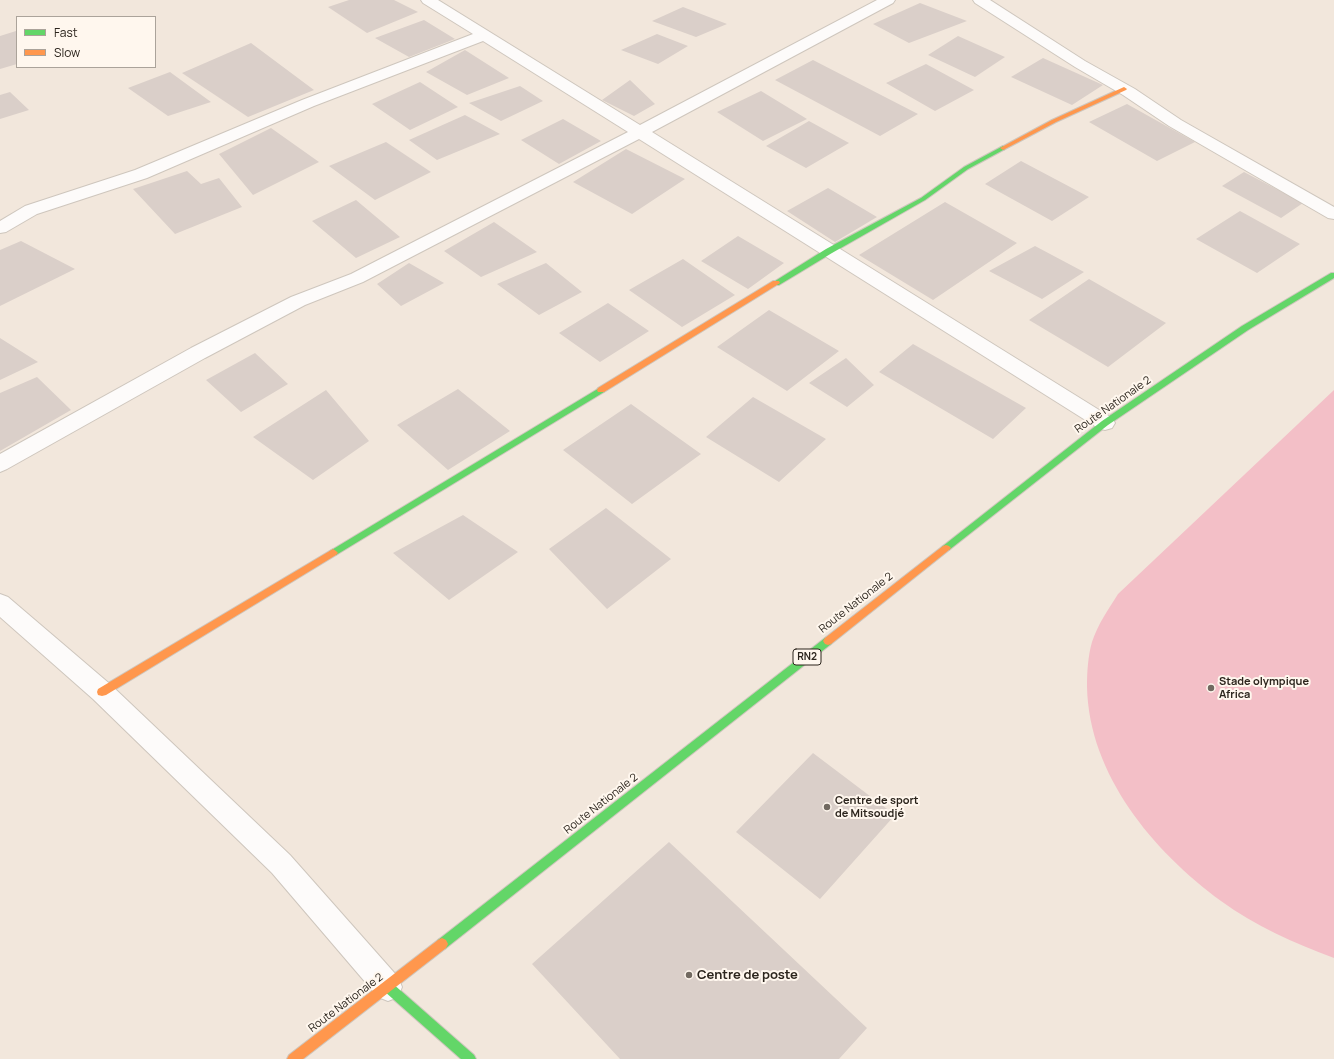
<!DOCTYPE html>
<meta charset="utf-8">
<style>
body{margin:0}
#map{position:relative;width:1334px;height:1059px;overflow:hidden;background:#f2e7dc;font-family:Manrope,sans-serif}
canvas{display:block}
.legend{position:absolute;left:16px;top:16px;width:140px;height:52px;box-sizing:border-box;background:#fff7ee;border:1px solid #aba39a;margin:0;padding:5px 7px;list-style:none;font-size:12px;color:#2c251d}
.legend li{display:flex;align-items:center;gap:8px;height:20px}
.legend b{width:20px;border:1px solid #aba39a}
</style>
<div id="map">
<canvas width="1334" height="1059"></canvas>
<ul class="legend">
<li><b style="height:5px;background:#63d668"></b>Fast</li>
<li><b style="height:5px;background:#ff974d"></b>Slow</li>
</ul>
</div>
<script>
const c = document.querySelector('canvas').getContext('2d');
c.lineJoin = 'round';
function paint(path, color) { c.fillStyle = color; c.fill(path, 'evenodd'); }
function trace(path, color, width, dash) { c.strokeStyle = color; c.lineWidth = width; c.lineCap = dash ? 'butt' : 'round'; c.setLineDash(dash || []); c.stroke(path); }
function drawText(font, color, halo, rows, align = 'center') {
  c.font = font + ' Manrope,sans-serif'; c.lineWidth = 4; c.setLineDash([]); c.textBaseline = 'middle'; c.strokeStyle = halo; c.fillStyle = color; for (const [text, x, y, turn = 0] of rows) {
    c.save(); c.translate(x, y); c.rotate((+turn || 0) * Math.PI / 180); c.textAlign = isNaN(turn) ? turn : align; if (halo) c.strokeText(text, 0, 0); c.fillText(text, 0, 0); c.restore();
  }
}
const green = new Path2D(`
 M1334,390V958C1294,943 1255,926 1221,901C1153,851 1089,775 1087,687C1087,672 1088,656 1092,642C1098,624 1108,610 1118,594Z`);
const building = new Path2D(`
 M349,0H394L418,12L367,33L328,7Z
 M920,3L967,21L909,43L873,24Z
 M683,7L727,24L696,37L652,21Z
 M424,20L455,39L409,57L375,38Z
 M16,31L17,64L0,69V36Z
 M657,34L688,46L658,64L621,50Z
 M958,36L1005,57L975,77L928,55Z
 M251,43L314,90L248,117L182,73Z
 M465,50L509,78L467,95L426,72Z
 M1043,58L1103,85L1072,105L1011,77Z
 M813,60L918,114L880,136L775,80Z
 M926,64L974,90L935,111L886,83Z
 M170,72L211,102L168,116L128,88Z
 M630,80L655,104L634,116L602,100Z
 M420,82L458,107L410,130L372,104Z
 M520,86L543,101L501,121L469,103Z
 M761,91L807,119L763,141L717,112Z
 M10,92L29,110L0,119V95Z
 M1127,104L1195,142L1157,161L1089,122Z
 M465,115L500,134L437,160L409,140Z
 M563,119L601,141L559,164L521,140Z
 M809,121L849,143L806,168L766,146Z
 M271,128L319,162L253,195L219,154Z
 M386,142L431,172L375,200L329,166Z
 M626,149L685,179L632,214L573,182Z
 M1021,161L1089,197L1052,221L985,184Z
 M187,171L201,184L219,178L242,207L175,234L133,189Z
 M1244,172L1303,203L1281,218L1222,186Z
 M828,188L877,217L835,242L787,211Z
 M356,200L400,237L356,258L312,221Z
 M945,202L1017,243L933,300L859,255Z
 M1240,211L1300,244L1257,273L1196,239Z
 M494,222L537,252L481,277L444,251Z
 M738,236L784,263L748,289L701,261Z
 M21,241L75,269L0,306V250Z
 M1035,246L1084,272L1042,299L989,271Z
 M683,259L735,295L682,327L629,290Z
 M409,263L444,283L401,306L377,284Z
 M546,263L582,292L539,315L497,284Z
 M1089,279L1166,323L1108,367L1029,320Z
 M608,303L649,331L600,362L559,333Z
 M769,310L839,351L787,391L717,347Z
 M0,338L38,362L0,380Z
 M913,344L1026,408L993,439L879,372Z
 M255,353L288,384L241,412L206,380Z
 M846,358L874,385L847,407L809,383Z
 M37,377L71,410L0,451V393Z
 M458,389L510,431L448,470L397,425Z
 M326,390L369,441L313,480L253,437Z
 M753,397L826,439L779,482L706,437Z
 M631,404L701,454L632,504L563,450Z
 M606,508L671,559L607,609L549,549Z
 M463,515L518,552L449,600L393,553Z
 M813,753L895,815L820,899L736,832Z
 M669,842L867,1028L839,1059H620L532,964Z`);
const street = new Path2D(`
 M421,0H438L640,125L877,0H895L893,3L652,132L1112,418L1115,423L1112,428L1105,430L1098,428L639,139L363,282L305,305L205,358L7,469L0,472V454L191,348L291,297L351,274L628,132L483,41L314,106L147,178L37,214L6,232L0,233V221L25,206L135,170L302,100L473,34L423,3Z
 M973,0H990L1085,61L1135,89L1181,120L1334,207V219L1328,218L1169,126L1123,95L1075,67L975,3Z
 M0,594L8,597L111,685L290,855L398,977L402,987L398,997L388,1001L378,997L272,873L93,699L0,617Z`);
const fast = new Path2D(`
 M1003,146L1005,147V149L968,169L925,200L832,253L779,285H773L772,283L826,249L921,198L964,167Z
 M1331,273H1334V278L1248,330L1108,425L949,550H943L941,548L943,546L1102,421L1242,326Z
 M601,387L605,390L604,392L336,555H330L328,553L330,551Z
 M828,637L831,638L833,641L831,644L446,948L442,950L438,948L436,944L438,940L825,638Z
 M388,981L392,983L474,1055L476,1059H461L384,991L382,987L384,983Z`);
const slow = new Path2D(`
 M1124,87L1127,89L1126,90L1056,122L1005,149L1003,150L1000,148L1052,120Z
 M773,281H779L780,283L604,392H598L597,390L598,388Z
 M946,545L949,546L951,548L949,550L831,644L828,645L825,644L823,641L825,638L943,546Z
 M333,549L336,551L338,553L336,555L106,695L102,696L98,695L97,692L98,689Z
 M442,938L446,940L448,944L446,948L303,1059H287L289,1055L438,940Z`);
const markers = [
 [1211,688,4,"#716960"],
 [827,807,4,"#716960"],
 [689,975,4,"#716960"]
];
const shields = [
 [807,657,28]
];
const shieldNames = [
 ["RN2",807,657]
];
const streetNames = [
 ["Route Nationale 2",1113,405,-35],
 ["Route Nationale 2",856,603,-38],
 ["Route Nationale 2",601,804,-38],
 ["Route Nationale 2",346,1003,-37]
];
const poiNames = [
 ["Stade olympique",1219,682],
 ["Africa",1219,695],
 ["Centre de sport",835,801],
 ["de Mitsoudjé",835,814]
];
const nearPoinames = [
 ["Centre de poste",697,975]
];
paint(green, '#f3bfc7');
paint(building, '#dacfc9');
trace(street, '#cec6bd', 2);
trace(fast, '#cec6bd', 2);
trace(slow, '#cec6bd', 2);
paint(street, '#fdfbfa');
paint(fast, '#63d668');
paint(slow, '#ff974d');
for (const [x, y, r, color] of markers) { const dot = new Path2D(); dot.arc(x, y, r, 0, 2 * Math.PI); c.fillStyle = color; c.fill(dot); trace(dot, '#fff7ee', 1.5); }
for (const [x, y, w] of shields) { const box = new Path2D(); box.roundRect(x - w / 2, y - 8, w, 16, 3); c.fillStyle = '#fff7ee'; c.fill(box); trace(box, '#2c251d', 1); }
drawText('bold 10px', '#2c251d', null, shieldNames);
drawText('11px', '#2c251d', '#fff7ee', streetNames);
drawText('bold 11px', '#2c251d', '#fff7ee', poiNames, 'left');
drawText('bold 13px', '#2c251d', '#fff7ee', nearPoinames, 'left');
</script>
